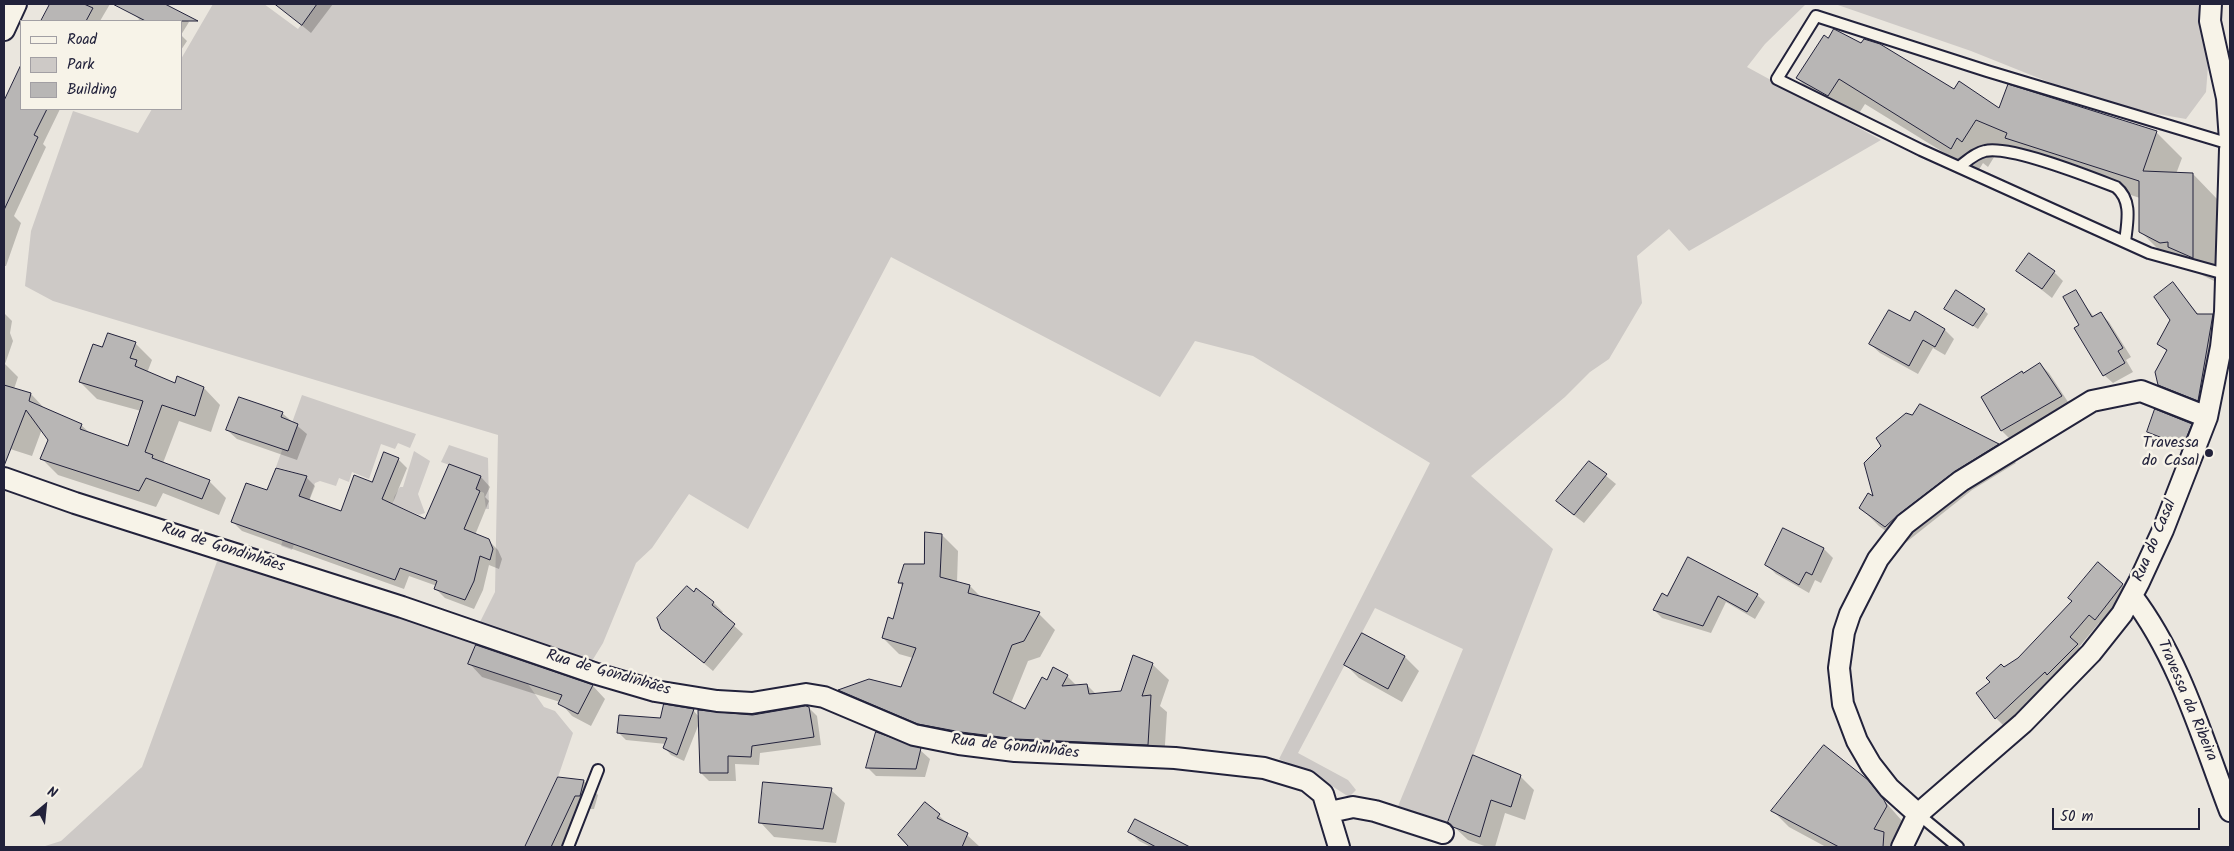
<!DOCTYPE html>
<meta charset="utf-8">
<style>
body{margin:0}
#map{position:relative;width:2234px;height:851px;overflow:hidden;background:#eae6de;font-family:Kalam,sans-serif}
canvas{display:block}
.frame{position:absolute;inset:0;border:5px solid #22223b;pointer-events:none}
.legend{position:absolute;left:20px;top:20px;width:162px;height:90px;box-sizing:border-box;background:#f7f3e8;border:1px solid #a29fa3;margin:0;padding:6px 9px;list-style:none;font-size:15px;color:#22223b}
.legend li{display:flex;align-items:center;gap:10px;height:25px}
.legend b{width:25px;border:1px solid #a29fa3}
.north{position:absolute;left:20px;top:781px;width:50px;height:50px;-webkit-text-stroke:4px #f7f3e8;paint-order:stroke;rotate:28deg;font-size:14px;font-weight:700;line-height:20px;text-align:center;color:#22223b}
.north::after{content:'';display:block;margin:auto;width:18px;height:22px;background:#22223b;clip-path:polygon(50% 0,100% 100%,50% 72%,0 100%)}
.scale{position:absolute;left:2052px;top:808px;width:148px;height:22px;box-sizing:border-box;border:2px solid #22223b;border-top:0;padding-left:6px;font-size:15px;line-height:18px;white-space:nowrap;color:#22223b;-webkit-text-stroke:4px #f7f3e8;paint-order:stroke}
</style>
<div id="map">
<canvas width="2234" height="851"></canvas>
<div class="frame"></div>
<ul class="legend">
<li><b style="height:6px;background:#f7f3e8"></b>Road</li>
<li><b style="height:14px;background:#cdc9c6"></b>Park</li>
<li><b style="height:14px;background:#b8b6b5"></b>Building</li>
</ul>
<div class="north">N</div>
<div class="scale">50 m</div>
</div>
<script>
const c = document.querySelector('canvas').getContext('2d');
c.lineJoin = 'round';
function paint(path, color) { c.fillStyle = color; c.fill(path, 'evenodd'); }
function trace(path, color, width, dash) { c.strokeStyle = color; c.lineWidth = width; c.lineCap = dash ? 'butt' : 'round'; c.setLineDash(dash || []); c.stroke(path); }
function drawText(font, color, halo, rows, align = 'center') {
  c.font = font + ' Kalam,sans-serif'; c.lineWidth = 5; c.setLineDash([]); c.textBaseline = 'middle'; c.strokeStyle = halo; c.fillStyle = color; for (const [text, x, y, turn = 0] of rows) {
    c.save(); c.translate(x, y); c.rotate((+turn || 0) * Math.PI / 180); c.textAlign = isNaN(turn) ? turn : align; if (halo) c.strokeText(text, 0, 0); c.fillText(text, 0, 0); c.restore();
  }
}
const green = new Path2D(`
 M213,4H264L298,29L316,4H1806L1765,44L1747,67L1881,140L1689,251L1669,229L1637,256L1642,303L1609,359L1590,372L1565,397L1471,476L1553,549L1445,828L1396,811L1463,649L1375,608L1298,753L1348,780L1356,790L1349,797L1312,773L1279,759L1430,463L1253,356L1195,341L1160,397L891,257L748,529L689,494L652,548L636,563L603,643L592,661L479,624L495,592L498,435L53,301L25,286L31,231L73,111L138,133L152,109H181V59Z
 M1835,4H2198L2208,66L2206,92L2186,119L2106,105L1971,51Z
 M302,395L416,434L410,448L398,443L395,449L381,444L369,479L352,472L349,482L339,478L336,486L320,481L315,483L292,550L281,546L304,475L276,467Z
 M449,445L488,458L489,509H486L484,493L476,489L481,476L441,462Z
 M414,451L430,461L418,494L425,513L419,515L393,504L394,497L400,487H403Z
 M219,556L476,644L469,664L528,684L544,707L555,711L573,733L558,777L525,847H42L61,841L142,767Z`);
const shadow = new Path2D(`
 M51,4H110L100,21H43Z
 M137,4H162L180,13L189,22L181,35L187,41L181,50V21H138L139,19L132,13Z
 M276,4H333L311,33Z
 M1824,37L2000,110L2156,132L2182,158L2176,174H2193L2218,200V283L2166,257L2140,231V198L2032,163L2022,153L2002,144L1988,167L1983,163L1977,173L1865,104L1854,121L1823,104L1797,78Z
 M21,67V109H60L43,144L46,147L14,216L21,223L6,266H4V104Z
 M2018,271L2054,272L2063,281L2052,298Z
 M2173,284L2199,315H2212L2221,325L2207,409L2169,394L2159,384L2168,352L2159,344L2172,320Z
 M2075,292L2094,317L2100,313L2109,322L2131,357L2126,360L2133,372L2113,383L2104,375L2080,326Z
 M1946,309L1984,310L1988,314L1978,329Z
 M4,313L12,321L10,333L13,341L5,364L18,377L14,389L31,394L45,409L81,425L91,434L129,448L141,411L97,399L80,382L103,348L135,343L152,360L147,373L175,384L178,377L204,388L220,405L211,432L179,421L163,463L209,481L226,498L219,515L163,493L156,507L58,475L41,458L50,440L42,429L32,456L4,447Z
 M1910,323L1945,330L1954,339L1945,355L1933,348L1918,374L1880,353L1870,344Z
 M2040,364L2049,373L2070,405L2011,440L2002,431L1983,398Z
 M1920,406L1998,445L2016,463L1972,490L1904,544L1879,526L1861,508L1875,498L1913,416Z
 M282,413L307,434L297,460L237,439L227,430Z
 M2191,425L2200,434L2192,455L2158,441L2148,432Z
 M398,459L407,468L392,505L426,521L450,465L481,477L490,487L485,497L489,501L475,535L488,540L498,550L502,559L499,569L489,565L483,590L474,609L445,598L436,589L437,586L409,576L404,589L242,531L233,522L267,492L306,477L315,486L309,501L342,513Z
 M1589,462L1616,484L1584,523L1567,510Z
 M942,535L958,551L957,583L970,586L982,598L1039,614L1055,630L1040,657L1028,661L1011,703L1025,710L1047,681L1067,676L1077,686L1087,685L1097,695L1122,692L1152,664L1169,680L1160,706L1167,712L1164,761L978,748L856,706L841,691L902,689L913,658L899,654L883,638L894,621L903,587L900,583L925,565Z
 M1824,549L1833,558L1821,583L1815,580L1809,593L1776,574L1767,565Z
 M1689,559L1757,595L1765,602L1755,619L1726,602L1711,633L1662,618L1654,610L1667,598Z
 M2122,585L2131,594L2105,628L2099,623L2079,647L2086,654L2005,727L1996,718L1992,682L2004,669Z
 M697,590L714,603L723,612L721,614L743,634L713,671L662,628Z
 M1363,634L1405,657L1419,671L1402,702L1359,678L1346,665Z
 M476,646L593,686L605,699L591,726L572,716L560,702L482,677L470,664Z
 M809,708L817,716L821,745L760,753L759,765L735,764L736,781H709L701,773L700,721L684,761L671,755L664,747L666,744L626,740L619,733L693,710L699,717L752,716Z
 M920,750L930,759L925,777L876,776L867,767Z
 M1520,776L1534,790L1525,820L1505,813L1495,847H1487L1468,840L1449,822Z
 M559,778L584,781L598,795L594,809H589L571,847H527Z
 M1867,781L1903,822L1891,842L1897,847H1826L1789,827L1773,811Z
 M831,790L845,803L836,843L774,837L761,823Z
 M926,803L950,826L967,835L980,847H911L899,835Z
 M1130,832L1169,838L1179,847H1151L1139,841Z`);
const building = new Path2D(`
 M50,4H84L93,8L86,21H41Z
 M113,4H165L198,21H146Z
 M275,4H317L302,25Z
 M1834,29L1861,43L1864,39L1880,44L1954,89L1959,81L1999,108L2008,84L2157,131L2143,171L2193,173V258L2168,247V242L2160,243L2139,232V181L2005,138L2007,133L1976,120L1962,142L1957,138L1951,149L1839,79L1828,96L1796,78L1824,35L1828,38Z
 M21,65V109H47L34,135L38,137L4,210V101Z
 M2029,253L2055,271L2042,289L2016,271Z
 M2173,282L2197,314H2213L2198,401L2158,385L2155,372L2167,350L2157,344L2170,320L2154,297Z
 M1956,290L1985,309L1973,326L1944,309Z
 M2076,290L2092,317L2101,312L2123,348L2118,351L2125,363L2103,376L2074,328L2079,325L2063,297Z
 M1889,310L1910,321L1915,311L1945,329L1935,347L1923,340L1909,366L1869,344Z
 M108,333L136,342L130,358L137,360L135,366L175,383L177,376L204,387L195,416L162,405L145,452L153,455L152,458L210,480L202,499L146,478L139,491L40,459L48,440L26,410L4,466V385L31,393L29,401L82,424L80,429L128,446L143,401L79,382L93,344L102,347Z
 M2040,363L2062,396L2001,431L1981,397L2022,371L2023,373Z
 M239,397L283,412L281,417L298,424L288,451L226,430Z
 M1920,404L1999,444L1954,472L1898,515L1885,527L1859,508L1868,493L1873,496L1864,463L1881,446L1876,438L1906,413L1912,415Z
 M2155,409L2192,424L2183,446L2147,432Z
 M384,452L399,458L382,499L425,519L449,464L481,476L476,489L480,491L464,529L489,539L493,549L490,560L480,556L474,581L465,600L434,589L437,581L400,568L395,580L231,522L246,483L267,490L276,468L307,476L299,496L341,511L354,475L372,482Z
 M1589,461L1607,474L1574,515L1556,501Z
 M1783,528L1824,548L1812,575L1806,572L1799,585L1765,565Z
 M925,532L942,534L940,577L970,585L968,593L1040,612L1024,641L1012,645L993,693L1025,709L1042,677L1047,680L1053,667L1068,675L1062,686L1087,684L1089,694L1121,691L1133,655L1153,663L1142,696L1151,695L1148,745L1016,739L961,732L918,724L838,690L869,679L901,687L916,648L882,638L888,617L893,619L903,583H898L904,564H924Z
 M1688,557L1758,594L1747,612L1718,596L1703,626L1653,610L1662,593L1667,596Z
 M2098,562L2123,584L2095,620L2089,615L2070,637L2078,644L2047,675L2045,672L1995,719L1976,693L1990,682L1986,678L2001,664L2004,667L2018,658L2072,601L2068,598Z
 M687,586L694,592L696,588L714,602L712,605L735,624L704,663L661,629L657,618Z
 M1362,633L1405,656L1388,689L1344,665Z
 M476,645L593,685L578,714L558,704L562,695L468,664Z
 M664,704L694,709L677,755L663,748L667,738L617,733L619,715L660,718Z
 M806,706L809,707L814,737L752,746L751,757L728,756V773H700L698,710L752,715Z
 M876,732L921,748L916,769L866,768Z
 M1824,745L1868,780L1884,800L1887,806L1874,829L1884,832L1883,847H1839L1771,811Z
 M1473,755L1521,775L1511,807L1491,800L1480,837L1453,827L1448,822Z
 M558,777L584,780L580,796H575L551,847H525Z
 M763,782L832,788L823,829L759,823Z
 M925,802L940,814L937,818L968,833L962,847H909L898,835Z
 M1135,819L1190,847H1156L1128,832Z`);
const lane = new Path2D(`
 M1959,167C1967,161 1975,153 1985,151C2010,145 2090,177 2116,187C2133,201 2127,223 2125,242
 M2225,274L2149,253L1921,150L1777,79L1816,16L1987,71L2230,144
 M1918,814L1958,847
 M568,847L598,770`);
const street = new Path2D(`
 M2211,4L2210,21L2227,98L2230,141
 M4,30L16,4
 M4,478L75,503L402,607L597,674L655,691L717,701L752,703L806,694L824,697L914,735L959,744L1015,751L1175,758L1264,768L1307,781L1323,794L1339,847
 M2132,596C2180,659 2202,738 2230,811
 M1330,812L1353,807L1375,811L1443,833
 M1918,814L1889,788L1871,765L1857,741L1843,704L1839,668L1844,632L1850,614L1878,559L1905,524L1961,481L2092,401L2141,391L2207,417
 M1902,847L1918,814L2023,723L2091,653L2122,614L2139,582L2163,530L2207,417L2221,347L2225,312L2230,149`);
const markers = [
 [2209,453,5,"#22223b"]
];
const poiNames = [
 ["Travessa",2199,444],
 ["do Casal",2199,462]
];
const streetNames = [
 ["Rua do Casal",2156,541,-67],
 ["Rua de Gondinhães",223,549,18],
 ["Rua de Gondinhães",608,674,16],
 ["Travessa da Ribeira",2186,701,67],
 ["Rua de Gondinhães",1015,748,6]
];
paint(green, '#cdc9c6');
paint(shadow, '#0003');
paint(building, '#b8b6b5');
trace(building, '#22223b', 1);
trace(lane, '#22223b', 14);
trace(street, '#22223b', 24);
trace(lane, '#f7f3e8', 10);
trace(street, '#f7f3e8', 20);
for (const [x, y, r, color] of markers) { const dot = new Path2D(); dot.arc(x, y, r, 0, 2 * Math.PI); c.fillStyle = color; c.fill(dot); trace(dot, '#f7f3e8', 2); }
drawText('16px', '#22223b', '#f7f3e8', poiNames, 'right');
drawText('16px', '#22223b', '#f7f3e8', streetNames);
</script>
